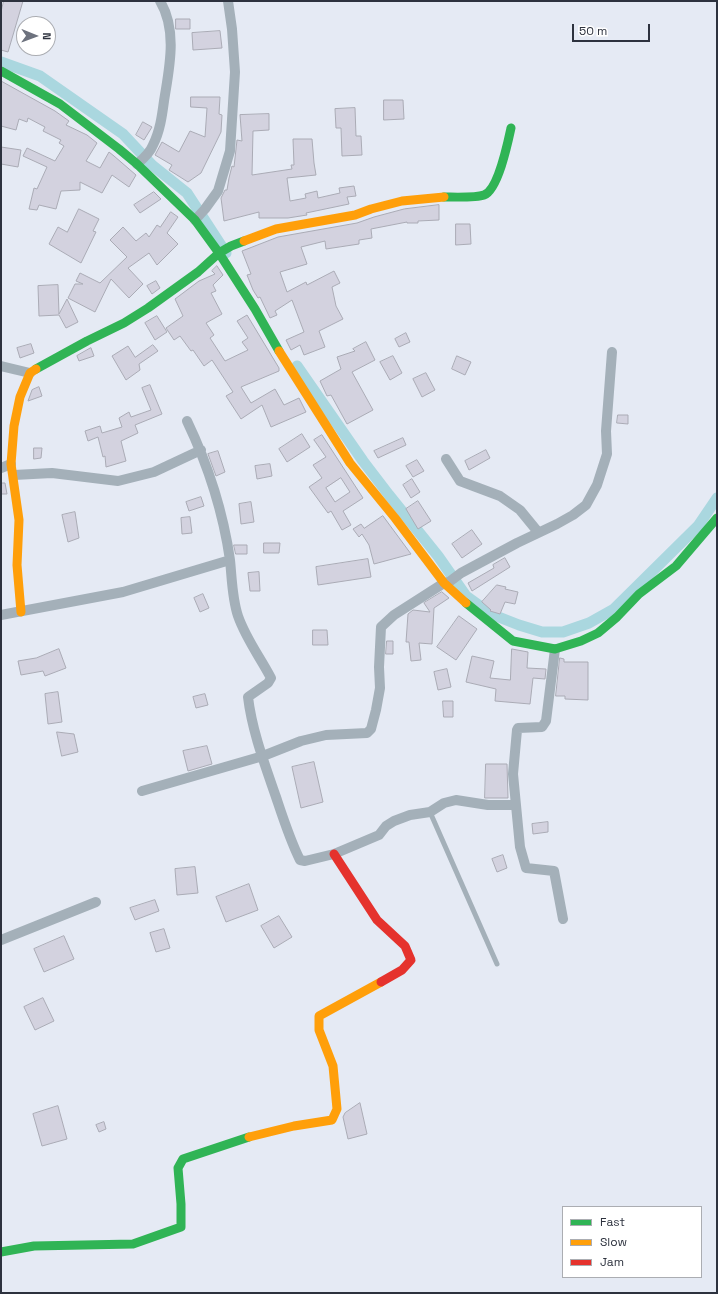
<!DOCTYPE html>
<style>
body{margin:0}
#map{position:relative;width:718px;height:1294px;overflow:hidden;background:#e5eaf4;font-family:"Space Grotesk",sans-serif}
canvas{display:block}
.frame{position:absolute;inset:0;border:2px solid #2d323e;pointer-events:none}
.legend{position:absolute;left:562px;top:1206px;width:140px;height:72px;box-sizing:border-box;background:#fff;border:1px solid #abadb2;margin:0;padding:5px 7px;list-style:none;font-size:12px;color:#2d323e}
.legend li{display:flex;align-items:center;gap:8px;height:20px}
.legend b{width:20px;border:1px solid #abadb2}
.north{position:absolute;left:16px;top:16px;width:40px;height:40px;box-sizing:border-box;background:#fff;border:1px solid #abadb2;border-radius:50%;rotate:91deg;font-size:11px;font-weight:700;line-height:16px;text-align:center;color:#2d323e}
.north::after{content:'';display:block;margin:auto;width:14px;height:18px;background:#6d727e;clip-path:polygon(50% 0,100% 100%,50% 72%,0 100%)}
.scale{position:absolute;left:572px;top:24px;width:78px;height:18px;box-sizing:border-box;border:2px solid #2d323e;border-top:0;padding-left:5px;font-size:12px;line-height:14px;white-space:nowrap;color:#2d323e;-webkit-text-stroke:3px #fff;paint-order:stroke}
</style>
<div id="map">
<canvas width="718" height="1294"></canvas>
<div class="frame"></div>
<ul class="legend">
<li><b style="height:5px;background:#30b455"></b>Fast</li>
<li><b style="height:5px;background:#ff9f0a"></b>Slow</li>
<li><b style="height:5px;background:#e5322d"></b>Jam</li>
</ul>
<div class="north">N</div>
<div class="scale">50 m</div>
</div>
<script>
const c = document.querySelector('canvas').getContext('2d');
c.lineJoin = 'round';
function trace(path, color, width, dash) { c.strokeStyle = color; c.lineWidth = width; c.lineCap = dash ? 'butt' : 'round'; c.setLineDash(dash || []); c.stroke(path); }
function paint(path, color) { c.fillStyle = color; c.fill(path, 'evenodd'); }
const canal = new Path2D(`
 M1,62L40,76L123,134L152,165L187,193L226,253
 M297,366L363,461L389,495L438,556L466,596L491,614L519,625L542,632H563L589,623L614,609L698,526L717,498`);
const building = new Path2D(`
 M4,1H23L8,52L1,50V12Z
 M176,19H190V29H176Z
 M220,31L222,48L193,50L192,33Z
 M1,81L55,111L69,121L66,125L87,135L97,143L86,161L100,168L109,152L114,156L136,175L129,187L112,175L102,193L80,182V190L61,191L56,209L39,205L37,210L29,209L34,188L37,189L47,167L23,156L27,148L55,161L64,146L59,143L61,140L43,131L45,127L28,118L27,122L19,119L16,130L1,126Z
 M191,97H220L219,114L222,115L221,132L201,173L188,182L169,170L172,165L155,155L162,142L179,152L190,131L205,137L207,108L191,107Z
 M384,100H403L404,119L384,120Z
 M355,108L356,136H361L362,155L342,156L341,128H336L335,109Z
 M269,114V130L253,131L252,175L292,169L291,165H294L293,139H312L314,163L316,175L287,178L290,201L306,198L305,194L317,191L318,198L340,193L339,188L354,186L356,196L347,197L349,204L306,213L307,215L288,218H259V212L224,221L221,198L225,190H227L229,178L232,166L234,167L237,140L242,141L240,115Z
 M143,122L152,127L144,140L136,135Z
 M1,147L21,150L18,167L1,164Z
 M154,192L161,199L140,213L134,205Z
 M439,205V220L418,221V223H407V222L371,229L372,238L359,240V244L326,249L325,241L301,247L307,264L280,272L287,292L306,282L307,285L334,271L340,283L332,287L336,306L343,319L319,331L325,347L304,355L300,345L291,350L286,340L304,332L292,300L275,311L277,315L270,318L260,297L258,298L253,290L247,275L251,274L242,251L278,237L357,223L374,217L404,209Z
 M79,209L99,219L93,231L96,232L81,263L49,244L58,227L67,232Z
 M171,212L178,217L167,233L178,244L157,265L149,253L128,268L143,284L129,298L111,279L95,312L68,298L75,284H83L76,281L80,273L100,283L127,257L110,240L123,227L136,241L146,233L149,237L157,225L160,227Z
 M456,224H470L471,244L456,245Z
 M217,266L223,275L213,285L216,291L211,293L222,314L206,323L214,335L210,338L225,361L248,350L242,342L248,338L237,321L247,315L279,368V371L241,387L251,403L275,389L284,405L299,398L306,412L271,427L262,405L241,419L226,396L233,392L212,360L204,366L193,350L191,351L180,336L174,340L166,328L183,316L175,299L199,281L215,274L212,271Z
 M156,281L160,288L152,294L147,286Z
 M58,285L59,314L67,299L78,322L66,328L59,315L39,316L38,286Z
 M157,316L167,332L155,340L145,323Z
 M406,333L410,342L399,347L395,339Z
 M366,342L375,360L352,372L373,410L347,424L331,395L327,396L320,381L341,369L337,357L355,351L353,349Z
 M31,344L34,353L20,358L17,348Z
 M153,345L158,351L139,364L140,370L126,380L112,356L128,346L135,357Z
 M91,348L94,356L79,361L77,356Z
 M393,356L402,373L390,380L380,362Z
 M457,356L471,362L465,375L452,369Z
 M426,373L435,390L422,397L413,379Z
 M150,385L162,414L135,425L138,433L121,441L126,461L106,467L105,456L103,457L98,437L88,441L85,431L100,426L102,433L122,427L119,418L129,412L131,417L151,410L142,388Z
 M39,387L42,396L28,401L32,390Z
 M618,415H628V424L617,423Z
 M302,434L310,447L287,462L279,449Z
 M322,435L363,498L343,511L351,525L342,530L331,511L328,513L309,487L322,478L313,465L326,457L314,440ZM341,478L350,492L335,502L326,488Z
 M403,438L406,445L378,458L374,451Z
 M34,448H42L41,458L34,459Z
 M486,450L490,458L469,470L465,461Z
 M218,451L225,472L216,476L208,454Z
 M417,460L424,471L413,477L406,466Z
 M270,464L272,476L257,479L255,466Z
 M412,479L420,492L411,498L403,485Z
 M1,483H5L7,494H1Z
 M201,497L204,506L189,511L186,502Z
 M418,501L431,521L418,529L406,509Z
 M251,502L254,522L241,524L239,504Z
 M75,512L79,538L68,542L62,515Z
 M383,516L411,554L374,564L369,545L362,534L359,537L353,529L361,524L364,528Z
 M190,517L192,533L182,534L181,518Z
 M472,530L482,544L462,558L452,544Z
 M264,543H280L279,553H264Z
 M234,545H247V554H236Z
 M505,558L510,567L472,591L468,583L494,568L493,565Z
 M368,559L371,577L318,585L316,567Z
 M259,572L260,591H250L248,573Z
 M497,585L506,587L505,589L518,592L515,604L505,602L500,614L490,611L491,610L482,602Z
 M442,592L449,598L434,608L432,644L419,643L421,660L411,661L409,642H406L408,614L413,610L430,612L424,603Z
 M203,594L209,608L200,612L194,598Z
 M459,616L477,629L456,660L437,647Z
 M313,630H327L328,645H313Z
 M387,641H393V654H386Z
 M59,649L66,668L45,676L43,671L21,675L18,661L36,658Z
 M512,649L528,652L527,668L546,669L545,679L533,678L530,704L495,701L496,689L466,682L472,656L494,661L490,678L510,680Z
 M560,658L564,659V662H588V700L565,699V696H556Z
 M447,669L451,687L438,690L434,672Z
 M58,692L62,722L48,724L45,694Z
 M205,694L208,705L196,708L193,697Z
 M443,701H453V717H444Z
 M57,732L74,734L78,752L62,756Z
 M207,746L212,764L188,771L183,751Z
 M314,762L323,802L301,808L292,767Z
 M486,764H507L508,798H485Z
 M548,822V832L533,834L532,824Z
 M503,855L507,868L497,872L492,859Z
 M195,867L198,893L177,895L175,869Z
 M249,884L258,910L226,922L216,897Z
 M155,900L159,911L135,920L130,908Z
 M279,916L292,937L274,948L261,926Z
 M164,929L170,948L156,952L150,933Z
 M64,936L74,959L44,972L34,949Z
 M43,998L54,1021L35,1030L24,1007Z
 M360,1103L367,1134L348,1139L343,1117L345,1113Z
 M58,1106L67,1139L42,1146L33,1114Z
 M104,1122L106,1129L99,1132L96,1125Z`);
const lane = new Path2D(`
 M430,812L497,964`);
const street = new Path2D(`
 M137,164C143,159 150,153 153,145C160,131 162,116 164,101C169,69 178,31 160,1
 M195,220L205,209L218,191L230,151L235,72L232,29L228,1
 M1,366L30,373
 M187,421C208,465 223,511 230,560C232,579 232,598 238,616C246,639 260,657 271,678L268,683L248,697C252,731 265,765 276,797C283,818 290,840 300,860L305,861L334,854L379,835L386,826L394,821L410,815L430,812L444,803L456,800L488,805H516
 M446,459L460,481L500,496L520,510L538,532
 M1,468L11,464
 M14,475L52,473L118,481L154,472L201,450
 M1,615L123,592L230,560
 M555,649L546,721L542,727L518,728L517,730L513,774L520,847L526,868L554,871L563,919
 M142,791L263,756L301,741L326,735L367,733L371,729L376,710L380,688L379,667L381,627L394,615L444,583L449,582L461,573L517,543L557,524L573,515L586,505L597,485L607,454L606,431L612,352
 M1,940L96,902`);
const fast = new Path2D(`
 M1,71L60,104L119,149L137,164L195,220L219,253L255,309L279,351
 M444,197C454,197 476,198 484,195C498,190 508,142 511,128
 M36,369L87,341L124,323L148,308L198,272L219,253L231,246L244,241
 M466,603L513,641L555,649L581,641L598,633L617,617L639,594L676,566L717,518
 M1,1252L34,1246L133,1244L181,1227V1204L178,1168L183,1159L249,1137`);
const slow = new Path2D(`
 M244,241L276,229L355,215L371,209L402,201L444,197
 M279,351L350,463L395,518L444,583L466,603
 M21,612L17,565L19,520L11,464L14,426L20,397L30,373L36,369
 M249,1137L294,1126L332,1120L337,1109L333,1066L319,1030V1016L381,982`);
const jam = new Path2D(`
 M334,854L377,920L405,946L411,960L402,970L381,982`);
trace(canal, '#aad7df', 11);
paint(building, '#d3d2df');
trace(building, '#aaabb5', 1);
trace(lane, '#a4b0b9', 5);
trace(street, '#a4b0b9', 10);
trace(fast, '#30b455', 9);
trace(slow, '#ff9f0a', 9);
trace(jam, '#e5322d', 9);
</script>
